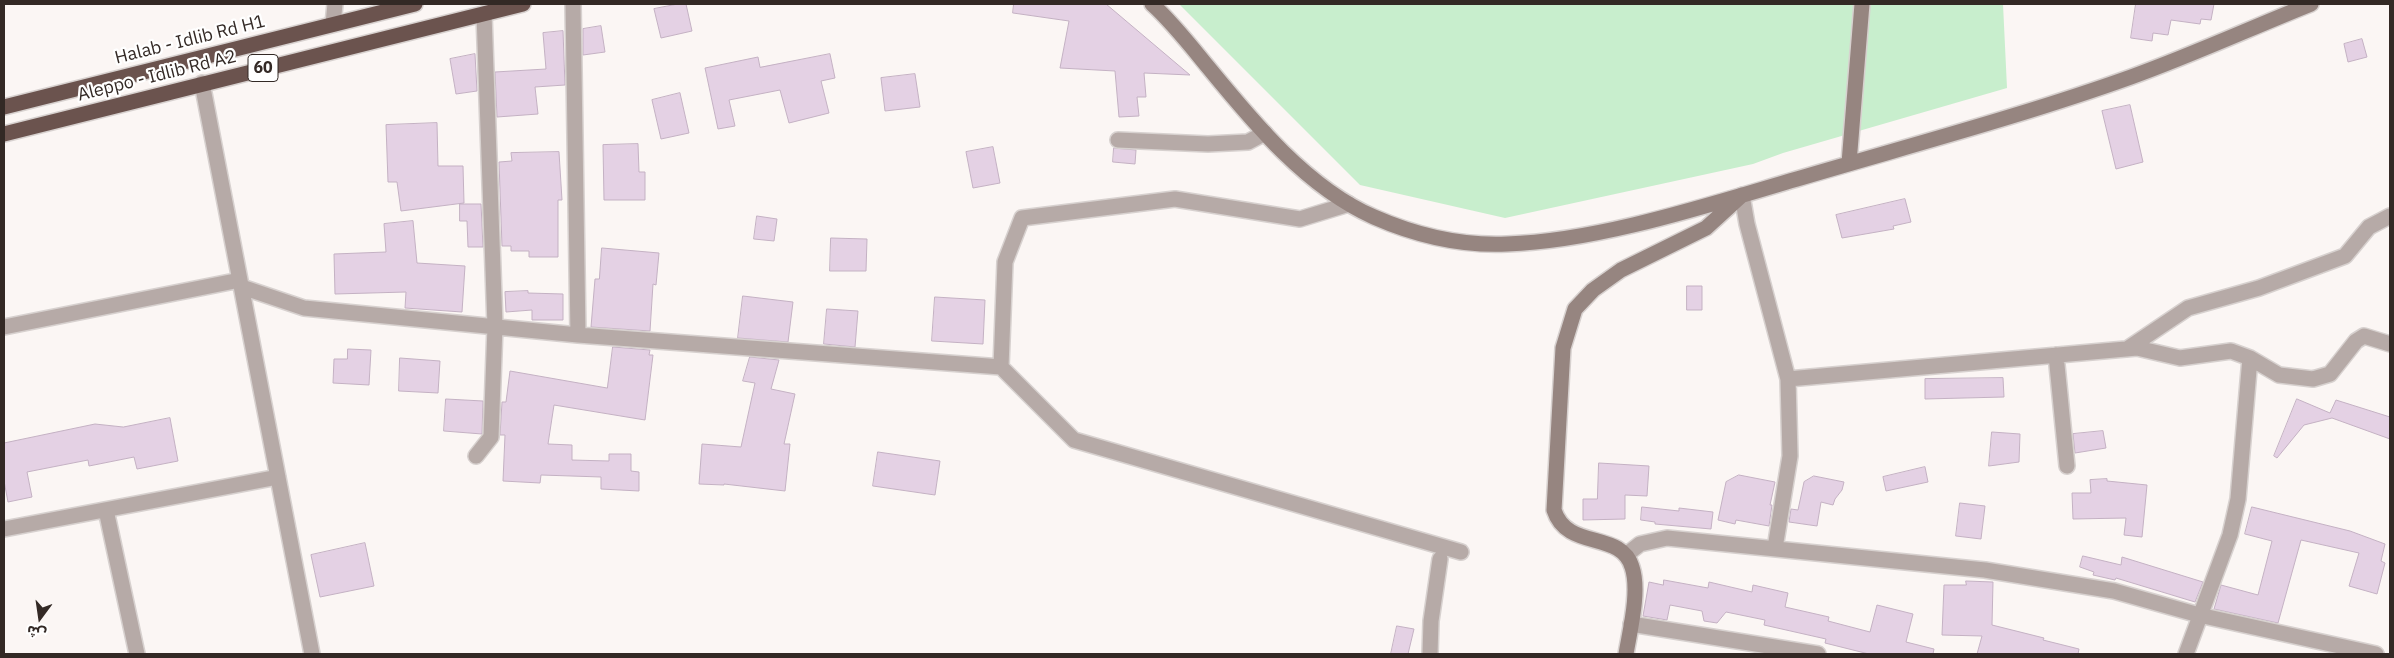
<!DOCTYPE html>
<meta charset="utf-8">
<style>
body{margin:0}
#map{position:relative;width:2394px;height:658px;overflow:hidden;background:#fbf6f4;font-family:"IBM Plex Sans","Noto Sans Arabic",sans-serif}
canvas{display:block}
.frame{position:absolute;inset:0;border:5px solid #332925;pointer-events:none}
.north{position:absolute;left:15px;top:593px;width:50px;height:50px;-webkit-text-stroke:4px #fff;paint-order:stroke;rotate:194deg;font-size:14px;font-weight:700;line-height:20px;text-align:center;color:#332925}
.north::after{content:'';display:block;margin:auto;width:18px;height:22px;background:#332925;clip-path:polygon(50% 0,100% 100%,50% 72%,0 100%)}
</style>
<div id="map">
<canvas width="2394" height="658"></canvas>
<div class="frame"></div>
<div class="north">ش</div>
</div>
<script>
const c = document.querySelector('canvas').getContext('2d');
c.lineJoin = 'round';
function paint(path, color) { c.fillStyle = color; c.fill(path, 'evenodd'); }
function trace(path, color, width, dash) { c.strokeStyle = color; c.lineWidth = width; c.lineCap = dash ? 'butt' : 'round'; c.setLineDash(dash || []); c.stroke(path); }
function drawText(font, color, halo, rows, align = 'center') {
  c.font = font + ' "IBM Plex Sans",sans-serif'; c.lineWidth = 4.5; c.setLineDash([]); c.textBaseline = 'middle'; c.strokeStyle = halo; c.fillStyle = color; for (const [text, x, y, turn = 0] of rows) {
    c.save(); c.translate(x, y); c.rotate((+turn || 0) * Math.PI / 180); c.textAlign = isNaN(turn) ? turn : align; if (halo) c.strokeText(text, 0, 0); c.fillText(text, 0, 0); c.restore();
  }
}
const green = new Path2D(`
 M1179,4H2003L2007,88L1783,153L1753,164L1505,218L1360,185Z`);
const building = new Path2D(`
 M678,4H686L692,31L661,38L654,9Z
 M1014,4H1106L1190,75L1144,73L1146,97H1137L1139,116L1119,117L1115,71L1060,68L1069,21L1013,13Z
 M2136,4H2214L2211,20L2201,19L2200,24L2171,20L2168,35L2153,33L2152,41L2131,38Z
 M601,26L605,52L583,55V29Z
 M563,31L565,85L535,87L538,114L497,117L495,72L546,69L543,33Z
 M2362,39L2367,57L2348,62L2344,44Z
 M475,54L477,91L456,94L450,59Z
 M830,54L835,78L821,81L829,113L789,123L780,90L729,100L735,126L718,129L705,68L758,57L760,67Z
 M915,74L920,107L885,111L881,78Z
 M680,93L689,133L661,139L652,100Z
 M2130,105L2143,162L2116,169L2102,111Z
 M437,123L438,166H463L464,203L401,211L397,182H388L386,125Z
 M638,144L639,172H645V200H604L603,145Z
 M993,147L1000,183L973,188L966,152Z
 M1114,148L1136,150L1135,164L1113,162Z
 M559,152L562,200H558V257H529V251H511V246H502L499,162L512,161L511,153Z
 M1905,199L1911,222L1893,226L1894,229L1842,238L1836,215Z
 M460,204H481L483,247H468L467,221H460Z
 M757,216L777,219L774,241L754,239Z
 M413,221L417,263L465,266L462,312L405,308L406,292L335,294L334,254L386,252L384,224Z
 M831,238L867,239L866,271H830Z
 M602,248L659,253L656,285L653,284L650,331L591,327L595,279H599Z
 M1687,286H1702V310H1687Z
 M528,291V293L563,294V320H532V310L506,312L505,292Z
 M743,296L793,302L788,342L738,338Z
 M935,297L985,300L983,344L932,341Z
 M827,309L858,311L855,347L824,344Z
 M613,347L650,350L649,355H653L645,420L554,405L548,444L572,445V460L609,461V454H631V471L639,472V491L601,489V477L541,475L540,483L503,481L505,435H500L502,402H506L510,371L607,388Z
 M348,349L371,350L369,385L333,383L334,359H347Z
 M750,357L779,360L771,389L795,394L784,444H790L785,491L724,484V485L699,484L702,444L741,447L755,383L743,381Z
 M400,358L440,361L438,393L399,391Z
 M2003,378L2004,397L1925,399V379Z
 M446,399L483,401L482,434L444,431Z
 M2297,399L2330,413L2336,400L2390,417V439L2332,418L2304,425L2277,458L2274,456Z
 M170,418L178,461L137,469L134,457L89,466L88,460L27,472L32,497L8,502L4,481V443L95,424L123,427Z
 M2103,431L2106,448L2075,453L2073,434Z
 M1992,432L2020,434L2019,462L1989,466Z
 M878,452L940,461L935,495L873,486Z
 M1599,463L1649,466L1647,496L1625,495V519L1583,520V499H1597Z
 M1925,467L1928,482L1886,491L1883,477Z
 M1739,475L1775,482L1770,505H1772L1769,526L1736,520L1735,524L1718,520L1726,482Z
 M1814,476L1844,482L1842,490L1835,499L1833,505L1821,502L1817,526L1789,522L1791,509L1798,510L1804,482Z
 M2107,479V481L2147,485L2142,537L2124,535L2126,518L2073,519L2072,493H2091L2090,480Z
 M1960,503L1985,506L1981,539L1956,536Z
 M1642,507L1679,511V508L1713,512L1711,529L1655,524V522L1641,520Z
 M2252,507L2350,531L2385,544L2381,561L2385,563L2377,594L2349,586L2359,553L2301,540L2278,623L2214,609L2221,585L2258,595L2272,541L2245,534Z
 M365,543L374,586L320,597L311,555Z
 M2083,556L2121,565L2122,557L2203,582L2195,602L2116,578L2115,580L2093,575L2094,572L2080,567Z
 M1664,580L1708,588L1709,582L1752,592L1753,585L1788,593L1785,607L1829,617L1828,621L1870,632L1877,605L1913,614L1906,642L1934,649L1933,654H1869L1825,643L1826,639L1764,625L1765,620L1726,612L1717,623L1704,621L1702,611L1670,605L1667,620L1643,616L1649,582L1663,585Z
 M1966,581L1993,582L1992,625L2044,638L2043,640L2079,649L2078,654H1977L1982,636L1942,635L1944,585H1966Z
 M1397,626L1414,629L1408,654H1391Z`);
const street = new Path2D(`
 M573,4L578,335
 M333,24L335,4
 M202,83L312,654
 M1118,140L1208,144L1248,142L1265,133
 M1742,195L1747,224L1788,379L1790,456L1775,548
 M1349,204L1300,219L1175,199L1022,218L1005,262L1001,367L1074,440L1461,552
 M242,287L304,308L578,335L1001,367
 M4,327L240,280
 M2127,349L2188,308L2259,288L2345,256L2369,227L2390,216
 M2056,355L2067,466
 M1788,379L2137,348L2180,358L2231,351L2250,358L2279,375L2313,379L2330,374L2356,341L2364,336L2390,344
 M476,456L491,437L495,326L484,14
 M106,510L137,654
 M4,529L278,477
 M1626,555L1640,544L1667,538L1985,570L2114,591L2199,615L2376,654
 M1631,624L1818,654
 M1430,654L1431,621L1440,559
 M2186,654L2230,535L2238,499L2250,358`);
const secondary = new Path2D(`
 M1152,4C1172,22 1190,45 1208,67C1253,122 1307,188 1374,217C1415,235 1462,246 1507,244C1599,241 1708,205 1797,179C1908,146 2022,116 2131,77C2192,55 2251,28 2311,4
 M1849,163L1862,4
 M1626,654C1630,630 1640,591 1632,567C1621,530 1567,551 1554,510L1563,348L1575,309L1593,290L1621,270L1706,228L1740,197`);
const highway = new Path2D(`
 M4,107L415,4
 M4,134L523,4`);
const shields = [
 [263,68,30]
];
const shieldNames = [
 ["60",263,68]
];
const streetNames = [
 ["Halab - Idlib Rd H1",190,40,-14],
 ["Aleppo - Idlib Rd A2",157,76,-14]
];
paint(green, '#c8eecd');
paint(building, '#e4d1e4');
trace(building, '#c4b1c3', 1);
trace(street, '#d7d1cf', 18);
trace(secondary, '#d7d1cf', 18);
trace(highway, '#d7d1cf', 18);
trace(street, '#b6aaa7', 15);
trace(secondary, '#968580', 15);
trace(highway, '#6b534e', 15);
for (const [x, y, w] of shields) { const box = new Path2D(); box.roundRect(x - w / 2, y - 13.5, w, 27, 4); c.fillStyle = '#fff'; c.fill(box); trace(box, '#332925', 1); }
drawText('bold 16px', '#332925', null, shieldNames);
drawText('18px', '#332925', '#fff', streetNames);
</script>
